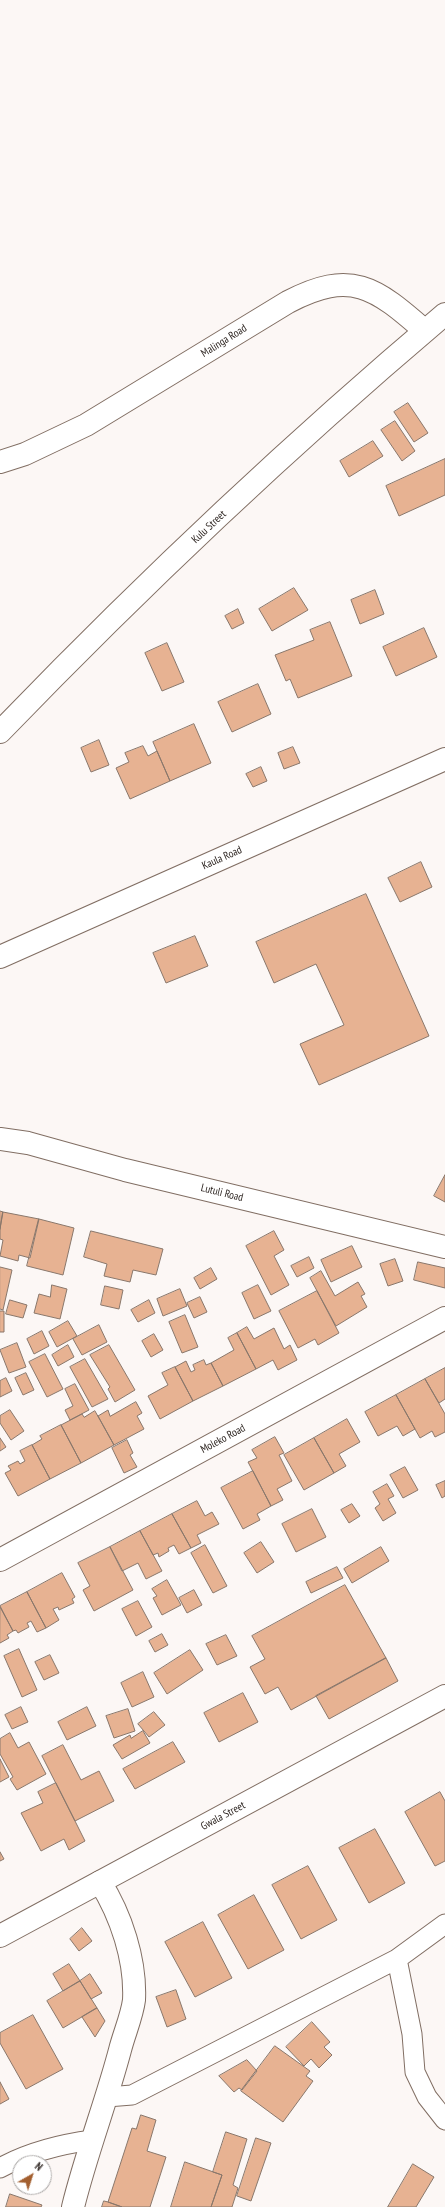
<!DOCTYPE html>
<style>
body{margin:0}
#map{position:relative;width:445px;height:2207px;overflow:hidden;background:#fcf7f5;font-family:"PT Sans Narrow",sans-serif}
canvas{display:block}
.north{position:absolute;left:12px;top:2155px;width:40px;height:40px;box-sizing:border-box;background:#fff;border:1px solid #aba8a7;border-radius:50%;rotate:39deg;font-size:11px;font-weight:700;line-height:16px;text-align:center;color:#2e2622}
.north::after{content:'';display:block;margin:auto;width:14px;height:18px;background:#a35f2f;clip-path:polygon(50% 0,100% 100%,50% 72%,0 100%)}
</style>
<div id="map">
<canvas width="445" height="2207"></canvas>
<div class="north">N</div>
</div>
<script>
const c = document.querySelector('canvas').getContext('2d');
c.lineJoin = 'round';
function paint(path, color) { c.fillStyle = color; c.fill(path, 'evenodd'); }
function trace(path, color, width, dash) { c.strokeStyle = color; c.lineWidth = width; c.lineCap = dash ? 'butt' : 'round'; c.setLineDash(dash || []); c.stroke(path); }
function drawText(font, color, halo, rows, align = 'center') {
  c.font = font + ' "PT Sans Narrow",sans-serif'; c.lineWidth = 3.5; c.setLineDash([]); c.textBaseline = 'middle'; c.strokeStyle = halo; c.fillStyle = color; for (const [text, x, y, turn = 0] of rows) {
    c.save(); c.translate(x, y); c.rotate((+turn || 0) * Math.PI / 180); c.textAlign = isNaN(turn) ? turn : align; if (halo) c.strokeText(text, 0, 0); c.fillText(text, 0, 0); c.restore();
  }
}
const building = new Path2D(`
 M408,403L428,433L414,442L394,412Z
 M395,421L415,451L402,461L381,430Z
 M373,441L383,456L349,477L340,461Z
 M445,459V495L399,516L386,486Z
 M294,588L308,610L272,631L259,609Z
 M375,590L384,614L360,624L351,600Z
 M238,609L244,623L232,629L225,616Z
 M330,622L352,676L298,698L290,679L286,681L275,655L314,640L310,630Z
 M424,628L437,657L396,676L383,647Z
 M167,643L184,682L162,691L145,653Z
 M258,684L271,714L232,732L218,702Z
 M194,724L211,763L170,781L153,742Z
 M99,740L109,765L91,772L81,748Z
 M143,746L148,756L157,751L170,781L130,799L116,768L129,762L125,753Z
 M293,747L300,763L284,769L278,753Z
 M261,767L267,781L253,787L246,774Z
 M421,862L432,887L400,902L388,878Z
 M366,894L429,1036L319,1085L300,1044L344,1025L316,964L274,983L256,942Z
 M195,936L208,966L166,983L153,953Z
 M445,1175V1202L434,1196Z
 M0,1211L3,1212L0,1229Z
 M3,1212L39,1219L30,1258L19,1255L18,1261L0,1256L3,1240L0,1239V1229Z
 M39,1219L74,1228L63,1275L27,1266Z
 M91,1231L163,1249L156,1275L133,1270L130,1282L104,1276L107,1264L84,1257Z
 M274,1231L284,1250L274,1256L289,1285L271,1295L246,1246Z
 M352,1246L362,1267L331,1282L321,1260Z
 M309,1257L314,1268L297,1277L291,1266Z
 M395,1259L403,1281L388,1286L380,1264Z
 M418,1262L445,1268V1288L414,1280Z
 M0,1267L12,1270L3,1310L0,1309Z
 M211,1268L217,1279L200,1289L194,1278Z
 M321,1271L335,1296L358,1282L365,1294L361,1296L367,1307L336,1326L310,1278Z
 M52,1285L67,1289L60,1319L34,1313L39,1294L50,1297Z
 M258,1285L271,1311L254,1319L242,1293Z
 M105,1286L123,1290L119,1309L101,1305Z
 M180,1289L187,1306L163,1316L157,1299Z
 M317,1291L339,1333L318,1345L315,1339L298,1348L279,1311Z
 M200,1297L207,1312L194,1318L187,1303Z
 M10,1300L27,1305L23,1318L6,1314Z
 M149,1300L155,1313L138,1322L131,1310Z
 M0,1311H4V1332H0Z
 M185,1315L198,1347L182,1353L169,1322Z
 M68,1321L77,1336L57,1347L49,1332Z
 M99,1325L107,1342L82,1355L73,1339Z
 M247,1327L254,1339L274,1328L284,1349L290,1345L297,1360L278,1370L273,1360L256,1369L237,1333Z
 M42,1331L49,1346L34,1354L27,1339Z
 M237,1333L256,1369L223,1386L211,1363L234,1350L228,1338Z
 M154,1334L163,1350L151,1357L142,1341Z
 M17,1343L26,1367L9,1373L0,1350Z
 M68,1345L74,1357L58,1366L52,1355Z
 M109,1345L135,1390L115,1402L108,1389L110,1387L90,1355Z
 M45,1354L63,1389L47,1397L29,1362Z
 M85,1359L108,1399L92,1407L70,1367Z
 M204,1360L206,1365L211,1363L223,1386L193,1401L175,1367L186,1361L191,1372L195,1370L193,1365Z
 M175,1367L193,1401L160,1419L148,1396L168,1385L162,1373Z
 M445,1368V1399L439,1403L425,1379Z
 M26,1373L34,1390L23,1395L15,1378Z
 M6,1378L12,1391L0,1397V1381Z
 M425,1379L445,1414V1432L435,1437L432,1431L420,1438L396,1395Z
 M75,1384L89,1410L70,1420L65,1410L73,1406L65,1389Z
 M396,1395L415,1429L403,1436L397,1426L378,1436L365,1412Z
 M136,1402L142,1413L137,1416L144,1429L114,1445L98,1416L108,1410L110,1416Z
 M10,1410L24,1431L11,1440L0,1423V1416Z
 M95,1411L114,1445L81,1463L61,1425L82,1414L84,1417Z
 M347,1419L360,1442L339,1454L346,1466L334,1473L314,1438Z
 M61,1425L81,1463L50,1479L32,1445L42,1439L40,1436Z
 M275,1437L284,1453L279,1455L292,1481L277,1489L283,1500L271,1506L248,1462L257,1458L252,1450Z
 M0,1438L6,1447L0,1451Z
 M314,1438L334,1473L304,1490L284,1455Z
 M127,1440L133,1453L130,1455L137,1467L124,1473L112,1448Z
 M32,1445L50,1479L18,1496L5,1473L11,1470L8,1466L18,1461L20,1464L25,1461L20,1451Z
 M405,1467L418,1490L403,1498L390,1475Z
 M253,1471L271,1506L257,1514L260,1520L243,1529L221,1488Z
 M445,1481V1496L442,1498L436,1485Z
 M387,1484L394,1496L388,1499L396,1513L383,1521L375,1508L380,1504L373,1492Z
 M197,1501L205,1516L212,1512L219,1524L197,1535L201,1543L191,1548L172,1514Z
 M352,1504L360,1516L349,1523L341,1510Z
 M312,1509L326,1537L296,1552L282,1524Z
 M172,1514L191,1548L179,1554L174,1545L168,1548L169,1551L159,1557L158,1553L153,1555L140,1531Z
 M140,1531L162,1571L146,1579L138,1563L122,1571L110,1547Z
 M261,1542L274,1562L257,1573L244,1553Z
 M205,1545L227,1586L213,1593L191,1553Z
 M110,1547L133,1590L94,1611L83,1590L90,1586L78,1563Z
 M381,1547L389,1561L352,1583L344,1569Z
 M337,1567L343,1578L311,1593L306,1582Z
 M62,1573L75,1597L72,1599L74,1603L59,1610L58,1607L53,1609L59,1620L46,1628L27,1592Z
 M167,1580L181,1605L162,1615L153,1598L157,1596L152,1589Z
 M345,1585L386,1658L291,1710L278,1687L265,1694L250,1667L265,1659L252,1636Z
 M194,1590L202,1605L187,1613L179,1598Z
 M27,1592L46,1628L37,1632L31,1621L27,1623L29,1627L18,1633L16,1630L13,1631L0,1606Z
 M138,1601L152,1627L136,1636L122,1609Z
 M0,1607L13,1631L7,1635L9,1638L0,1643Z
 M162,1634L168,1645L155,1652L149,1641Z
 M226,1635L237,1656L217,1665L206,1644Z
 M19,1649L37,1690L22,1697L4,1656Z
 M190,1650L203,1670L167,1694L154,1673Z
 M50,1655L59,1673L44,1680L35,1662Z
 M386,1658L398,1681L329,1719L316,1696Z
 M143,1672L154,1697L132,1707L121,1683Z
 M243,1693L258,1722L219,1742L204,1713Z
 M21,1707L28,1722L12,1729L5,1715Z
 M87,1707L96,1726L67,1740L58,1722Z
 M128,1709L135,1731L114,1738L106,1716Z
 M154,1712L165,1725L149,1737L138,1724Z
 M143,1731L150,1743L122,1759L113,1745L130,1735L131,1738Z
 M10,1733L18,1748L29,1742L46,1774L17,1790L10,1779L13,1777L0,1754V1739Z
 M173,1742L185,1762L135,1789L123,1769Z
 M63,1745L81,1780L99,1771L114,1801L75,1821L42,1756Z
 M0,1759L9,1777L0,1782Z
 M56,1783L85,1841L69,1850L64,1839L41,1851L21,1813L43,1803L38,1792Z
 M440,1792L445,1801V1861L435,1866L405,1812Z
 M375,1829L405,1883L369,1903L339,1848Z
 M0,1852L4,1859L0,1861Z
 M308,1866L337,1920L301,1939L272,1885Z
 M254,1895L284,1950L248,1969L218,1915Z
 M203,1922L232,1978L195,1997L165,1942Z
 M82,1928L92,1941L79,1951L70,1939Z
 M69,1964L80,1981L63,1991L53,1974Z
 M90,1974L102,1993L91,1999L80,1981Z
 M80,1981L97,2008L63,2028L47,2001Z
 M176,1990L186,2019L167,2027L156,1997Z
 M97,2008L105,2021L95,2037L82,2017Z
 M33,2015L63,2069L26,2089L0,2043V2033Z
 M312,2022L330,2042L324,2047L332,2055L319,2068L311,2059L304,2066L286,2047Z
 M275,2046L310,2071L306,2076L313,2081L283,2122L241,2091Z
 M247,2060L257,2071L242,2090L239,2088L234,2092L219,2076Z
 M0,2082L9,2099L0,2104Z
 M141,2115L156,2120L147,2151L166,2157L150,2207H122L108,2202L132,2128L136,2129Z
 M226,2132L247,2139L233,2185L238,2188L232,2207H211L222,2175L213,2172Z
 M256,2138L271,2143L251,2201L237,2196Z
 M185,2162L222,2175L211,2207H171Z
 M413,2164L434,2177L416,2207H388Z
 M10,2194L42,2205L41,2207H6Z
 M104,2201L108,2202L122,2207H102Z`);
const lane = new Path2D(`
 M397,1959L412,2034L415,2072L427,2097L445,2120
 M107,2097L132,2095L397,1959L445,1924
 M0,2168C29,2152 61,2144 93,2140`);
const street = new Path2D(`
 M0,462L25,454L86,425L288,302C351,269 375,287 425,331
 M0,732C141,586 290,445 445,314
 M0,957L445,759
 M0,1139L28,1143L125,1170L445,1247
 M0,1560L445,1318
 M73,2207C86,2154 106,2103 120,2050C124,2034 132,2016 134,2000C136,1960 121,1915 100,1882`);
const secondary = new Path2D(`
 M0,1936L445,1696`);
const streetNames = [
 ["Malinga Road",224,341,-32],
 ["Kulu Street",209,527,-43],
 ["Kaula Road",222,858,-24],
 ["Lutuli Road",222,1193,14],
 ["Moleko Road",223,1439,-28],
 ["Gwala Street",223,1816,-28]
];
paint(building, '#e7b292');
trace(building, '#89776b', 1);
trace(lane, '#816e63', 21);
trace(street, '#816e63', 24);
trace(secondary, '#816e63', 24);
trace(lane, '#fff', 19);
trace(street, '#fff', 22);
trace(secondary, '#fff', 22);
drawText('11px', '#2e2622', '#fff', streetNames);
</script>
